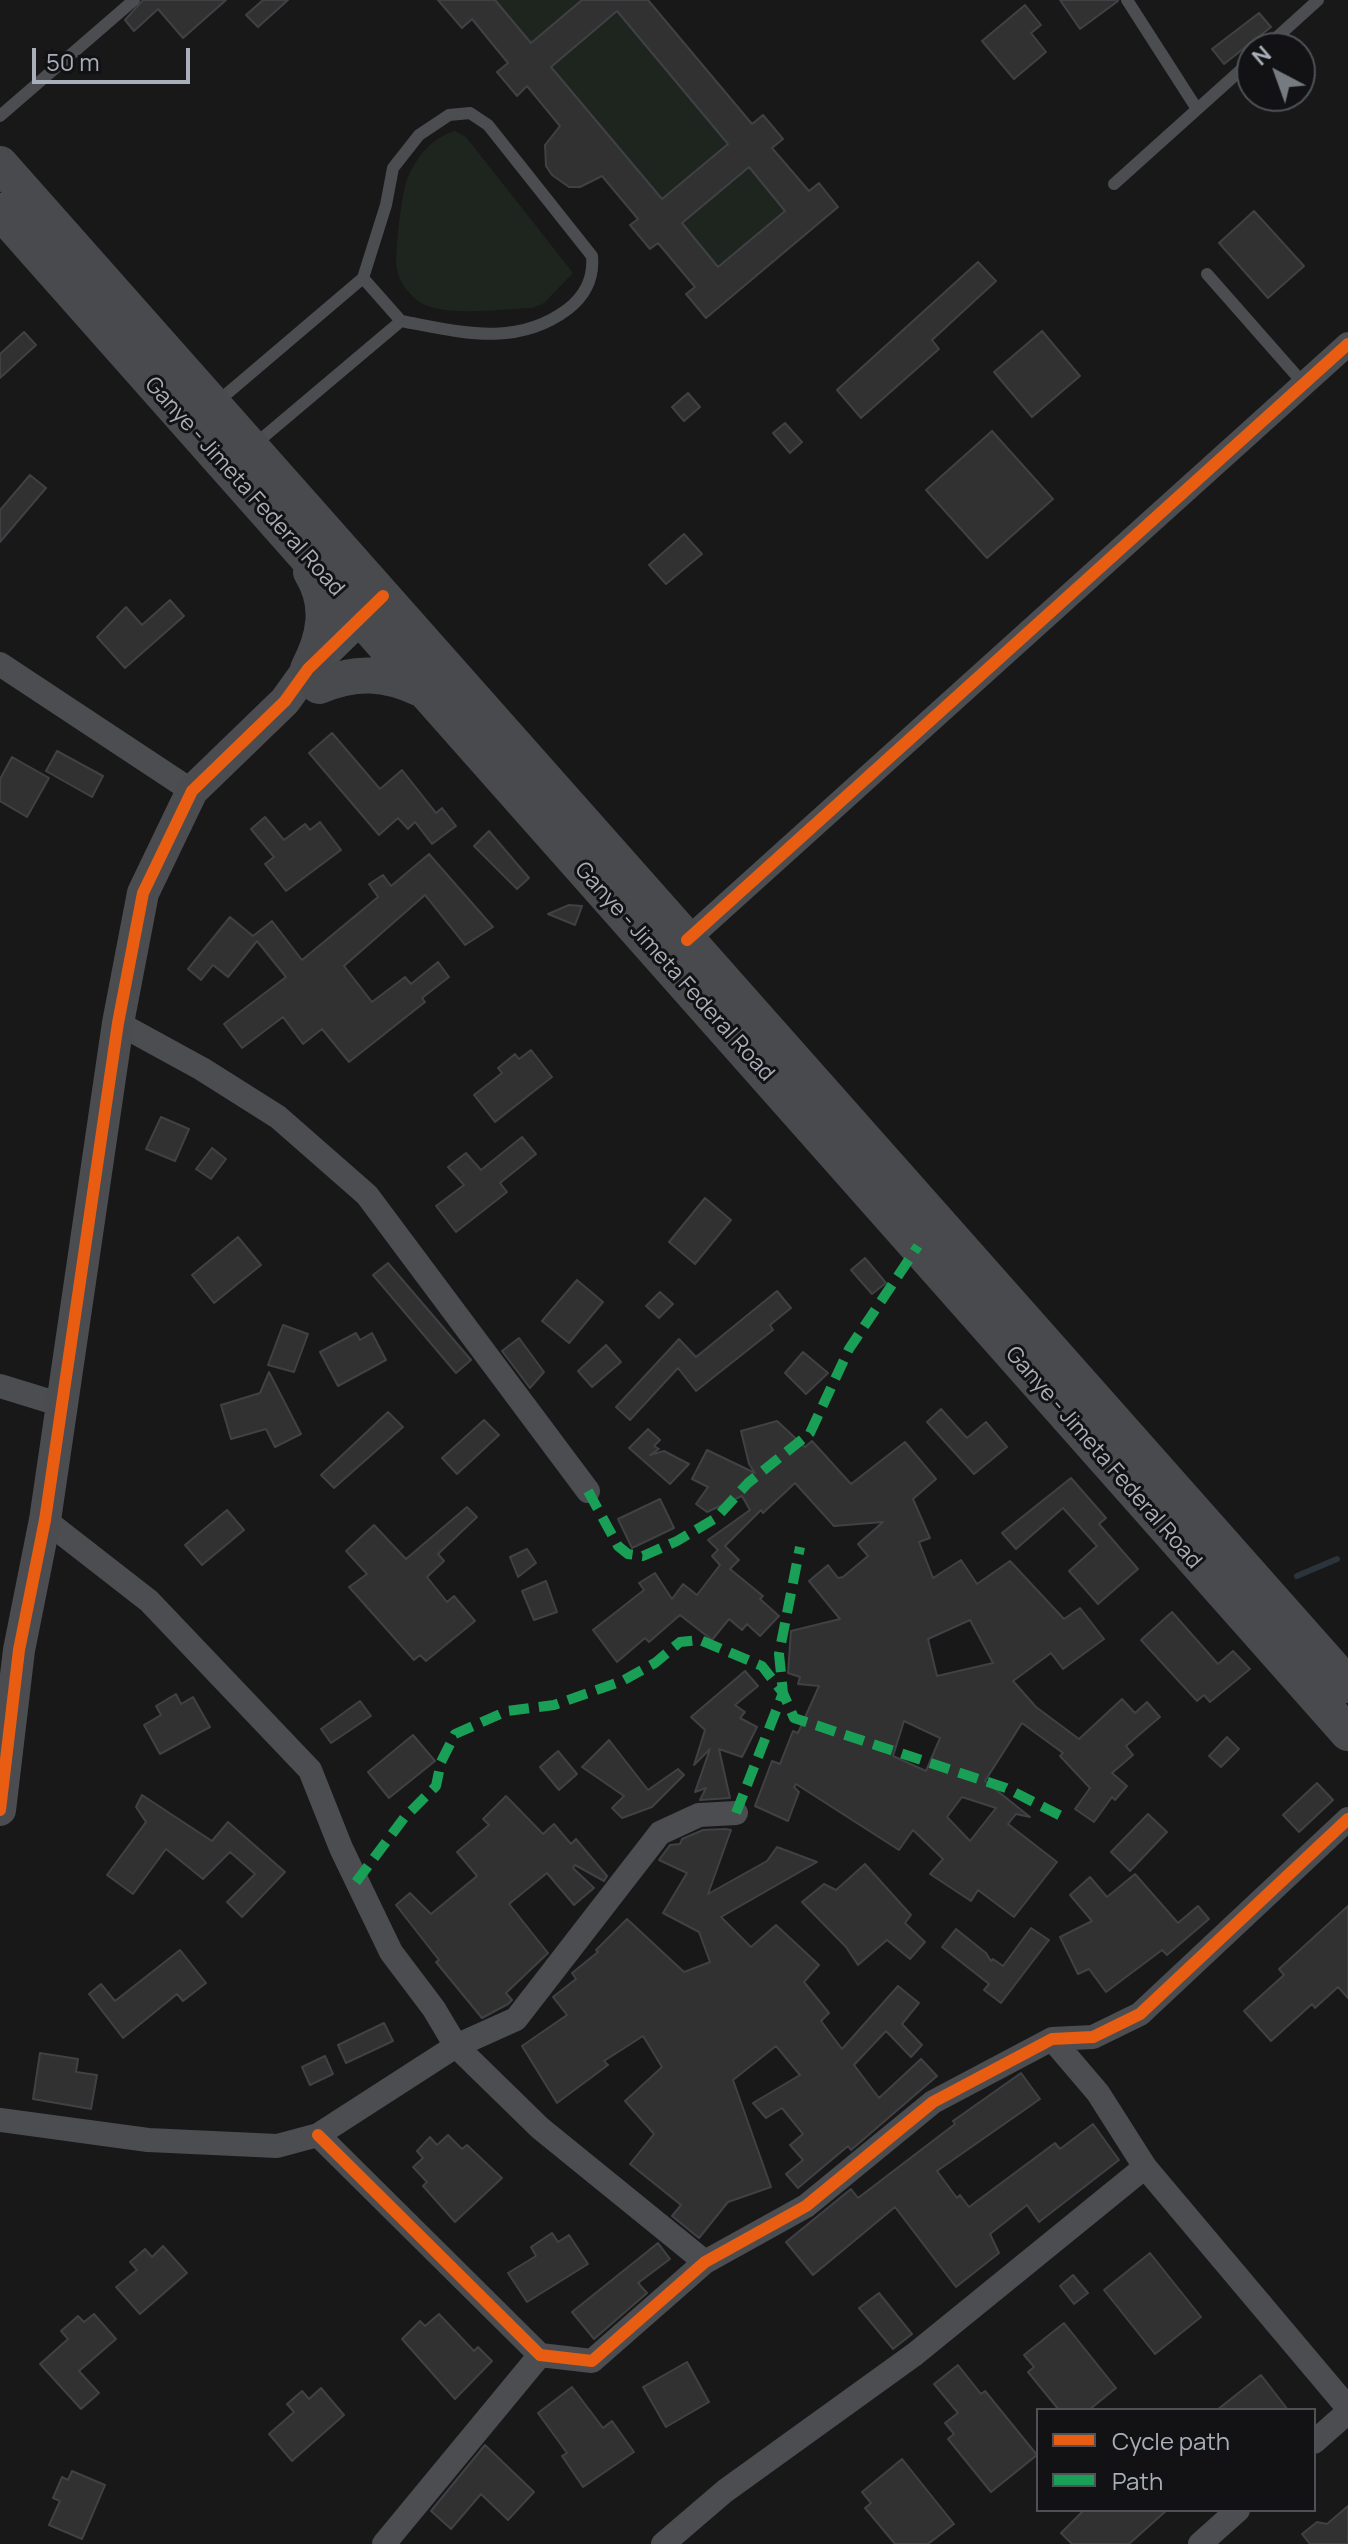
<!DOCTYPE html>
<style>
body{margin:0}
#map{position:relative;width:1348px;height:2544px;overflow:hidden;background:#181818;font-family:Manrope,sans-serif}
canvas{display:block}
.legend{position:absolute;left:1036px;top:2408px;width:280px;height:104px;box-sizing:border-box;background:#121214;border:2px solid #4e5156;margin:0;padding:10px 14px;list-style:none;font-size:24px;color:#a9afb9}
.legend li{display:flex;align-items:center;gap:16px;height:40px}
.legend b{width:40px;border:2px solid #4e5156}
.north{position:absolute;left:1236px;top:32px;width:80px;height:80px;box-sizing:border-box;background:#121214;border:2px solid #4e5156;border-radius:50%;rotate:319deg;font-size:22px;font-weight:700;line-height:32px;text-align:center;color:#a9afb9}
.north::after{content:'';display:block;margin:auto;width:28px;height:36px;background:#767a81;clip-path:polygon(50% 0,100% 100%,50% 72%,0 100%)}
.scale{position:absolute;left:32px;top:48px;width:158px;height:36px;box-sizing:border-box;border:4px solid #a9afb9;border-top:0;padding-left:10px;font-size:24px;line-height:28px;white-space:nowrap;color:#a9afb9;-webkit-text-stroke:6px #121214;paint-order:stroke}
</style>
<div id="map">
<canvas width="1348" height="2544"></canvas>
<ul class="legend">
<li><b style="height:10px;background:#e95d12"></b>Cycle path</li>
<li><b style="height:10px;background:#1a9f57"></b>Path</li>
</ul>
<div class="north">N</div>
<div class="scale">50 m</div>
</div>
<script>
const c = document.querySelector('canvas').getContext('2d');
c.lineJoin = 'round';
function paint(path, color) { c.fillStyle = color; c.fill(path, 'evenodd'); }
function trace(path, color, width, dash) { c.strokeStyle = color; c.lineWidth = width; c.lineCap = dash ? 'butt' : 'round'; c.setLineDash(dash || []); c.stroke(path); }
function drawText(font, color, halo, rows, align = 'center') {
  c.font = font + ' Manrope,sans-serif'; c.lineWidth = 6; c.setLineDash([]); c.textBaseline = 'middle'; c.strokeStyle = halo; c.fillStyle = color; for (const [text, x, y, turn = 0] of rows) {
    c.save(); c.translate(x, y); c.rotate((+turn || 0) * Math.PI / 180); c.textAlign = isNaN(turn) ? turn : align; if (halo) c.strokeText(text, 0, 0); c.fillText(text, 0, 0); c.restore();
  }
}
const green = new Path2D(`
 M495,0H582L531,43Z
 M617,11L728,144L662,199L551,67Z
 M455,131L466,137L573,273L544,303L532,308C502,309 447,317 421,303C410,296 399,282 397,269C394,254 402,190 408,177C418,155 432,138 455,131Z
 M749,167L785,211L718,267L682,223Z`);
const stream = new Path2D(`
 M1297,1576L1337,1559`);
const building = new Path2D(`
 M143,0H226L183,38L158,9L134,31L125,20Z
 M263,0H288L258,27L246,15Z
 M438,0H495L531,43L582,0H648L752,124L763,115L783,139L772,148L809,191L819,183L838,207L706,318L686,294L695,287L658,243L650,249L630,225L638,219L602,176L580,187H569L552,175L546,166L545,145L560,126L527,86L517,96L497,72L508,63L472,19L462,28ZM617,11L728,144L662,199L551,67ZM749,167L785,211L718,267L682,223Z
 M1060,0H1118V1L1080,29Z
 M1025,5L1041,25L1031,33L1046,52L1014,79L982,41Z
 M1259,13L1271,27L1224,64L1212,49Z
 M1254,211L1304,266L1268,298L1219,243Z
 M978,262L996,281L932,340L939,349L861,418L837,390Z
 M1042,331L1080,376L1032,417L994,372Z
 M24,332L36,345L0,378V354Z
 M688,393L700,407L684,421L672,407Z
 M785,423L802,442L790,453L773,433Z
 M992,431L1053,499L987,558L926,490Z
 M30,475L46,488L0,542V510Z
 M684,534L702,554L666,584L649,565Z
 M170,600L184,616L125,668L97,637L126,607L142,625Z
 M332,733L380,789L402,770L436,813L442,808L456,826L432,844L415,822L408,829L398,818L379,835L309,753Z
 M57,751L103,776L92,797L46,771Z
 M12,757L49,778L27,817L0,801V779Z
 M265,817L284,840L305,824L310,830L320,822L341,850L286,891L265,864L274,857L251,829Z
 M489,831L529,878L517,889L474,846Z
 M429,854L493,927L465,945L425,895L344,966L372,1002L405,977L411,984L438,962L449,977L422,998L425,1002L349,1062L322,1029L303,1044L283,1017L242,1048L224,1024L286,977L257,941L228,977L213,965L201,980L188,969L230,917L253,936L272,921L302,960L378,897L369,884L383,875L391,886Z
 M569,905L582,906L575,925L548,914Z
 M531,1050L552,1077L495,1122L474,1095L502,1073L498,1068L515,1054L519,1059Z
 M161,1117L189,1129L175,1161L146,1149Z
 M522,1137L536,1154L500,1183L507,1192L456,1232L436,1206L464,1185L448,1167L466,1153L481,1170Z
 M212,1148L226,1159L211,1179L196,1169Z
 M705,1198L731,1220L695,1264L669,1242Z
 M238,1237L261,1265L214,1303L192,1275Z
 M865,1258L886,1283L872,1294L851,1270Z
 M388,1263L471,1360L456,1373L373,1275Z
 M577,1280L603,1302L569,1343L542,1321Z
 M777,1291L791,1308L770,1325L773,1330L696,1391L678,1368L630,1420L616,1407L679,1339L696,1357Z
 M660,1292L673,1304L659,1318L646,1306Z
 M283,1325L308,1334L294,1372L268,1365Z
 M356,1333L360,1340L372,1333L386,1360L338,1386L320,1352Z
 M519,1338L544,1372L530,1388L502,1351Z
 M606,1345L621,1362L592,1387L578,1371Z
 M803,1352L828,1373L806,1394L785,1373Z
 M269,1372L301,1434L275,1447L266,1429L231,1439L221,1405L260,1393Z
 M941,1409L967,1438L986,1422L1007,1447L974,1474L927,1422Z
 M388,1412L403,1427L334,1488L321,1475Z
 M484,1420L499,1435L457,1474L442,1458Z
 M777,1421L805,1447L812,1441L851,1484L905,1442L936,1479L913,1499L930,1538L919,1542L933,1578L961,1560L977,1584L1010,1561L1064,1619L1080,1608L1104,1639L1063,1669L1051,1653L1013,1681L1036,1707L1079,1739L1122,1699L1135,1713L1147,1702L1160,1717L1126,1746L1133,1755L1112,1773L1127,1786L1115,1800L1112,1797L1094,1822L1075,1809L1090,1788L1060,1756L1063,1753L1022,1723L985,1781L1030,1817L1016,1814L1008,1824L1057,1862L1014,1917L978,1890L971,1901L930,1874L943,1859L913,1830L899,1850L796,1784L794,1787L799,1792L788,1821L755,1806L772,1761L780,1764L793,1731L798,1733L819,1686L798,1684L800,1677L788,1673L791,1631L840,1619L809,1581L828,1565L838,1578L843,1577L868,1556L858,1544L883,1522L834,1526L795,1483L763,1513L761,1510L725,1546L739,1560L730,1569L763,1596L760,1599L779,1616L760,1636L747,1624L742,1630L729,1619L712,1640L680,1615L649,1642L645,1638L617,1662L593,1630L644,1590L639,1583L655,1573L672,1599L683,1584L697,1595L720,1565L712,1556L718,1550L708,1540L750,1510L742,1496L707,1512L696,1504L708,1487L692,1479L707,1450L755,1473L749,1464L741,1431ZM970,1620L993,1663L937,1676L928,1639ZM904,1721L940,1738L926,1771L893,1756ZM962,1797L996,1808L970,1841L947,1817Z
 M648,1429L660,1440L654,1446L659,1449L650,1455L664,1451L689,1464L670,1484L629,1448Z
 M1071,1478L1106,1518L1099,1524L1138,1569L1098,1604L1069,1571L1097,1546L1063,1508L1016,1549L1002,1533Z
 M660,1499L674,1528L632,1548L618,1519Z
 M467,1507L477,1517L438,1554L444,1561L427,1577L447,1602L454,1596L475,1621L426,1661L420,1655L414,1660L349,1587L367,1574L346,1551L374,1525L406,1559Z
 M227,1510L244,1530L202,1565L185,1545Z
 M527,1549L536,1563L518,1577L510,1557Z
 M546,1581L557,1612L534,1620L522,1591Z
 M1172,1612L1218,1664L1233,1651L1250,1669L1210,1702L1204,1695L1197,1701L1141,1640Z
 M745,1671L758,1686L735,1705L745,1712L740,1718L757,1727L742,1757L719,1749L730,1798L700,1800L706,1788L695,1792L710,1749L694,1765L705,1730L691,1717Z
 M176,1694L181,1704L193,1697L210,1727L160,1754L144,1725L161,1715L156,1706Z
 M360,1701L371,1716L331,1743L321,1729Z
 M413,1735L435,1761L389,1798L368,1772Z
 M1227,1737L1239,1749L1221,1767L1209,1756Z
 M609,1740L648,1790L678,1769L684,1775L652,1807L622,1818L612,1808L624,1796L582,1767Z
 M558,1751L577,1774L559,1790L540,1767Z
 M1317,1783L1333,1800L1299,1832L1283,1815Z
 M142,1795L212,1841L228,1822L285,1872L242,1917L227,1902L255,1874L230,1852L203,1879L166,1849L133,1894L107,1875L146,1822L136,1807Z
 M506,1796L543,1834L554,1824L571,1844L576,1839L607,1876L604,1881L575,1865L573,1868L594,1888L574,1905L547,1873L509,1904L548,1953L506,1993L512,2000L508,2004L482,2018L436,1962L439,1960L396,1905L410,1893L431,1914L477,1876L457,1852L489,1825L483,1819Z
 M1148,1814L1167,1832L1130,1871L1111,1852Z
 M726,1829L731,1830L708,1894L767,1861L777,1847L817,1862L721,1917L751,1947L776,1925L819,1965L804,1982L829,2013L821,2021L842,2049L898,1986L919,2003L902,2024L922,2045L911,2057L886,2031L854,2065L879,2098L921,2059L937,2076L851,2150L848,2146L798,2188L786,2174L803,2160L790,2145L803,2134L782,2108L766,2118L753,2103L800,2075L776,2046L733,2080L771,2187L728,2202L699,2238L672,2216L681,2205L630,2164L654,2134L625,2101L662,2067L643,2036L604,2061L608,2065L557,2103L522,2046L567,2015L553,1997L576,1979L572,1973L598,1952L596,1950L627,1919L684,1972L710,1962L699,1932L663,1913L687,1873L659,1860L670,1845L680,1844L682,1839L703,1830Z
 M865,1864L911,1915L905,1923L925,1942L910,1959L887,1940L858,1965L846,1947L802,1902L824,1884L836,1890Z
 M1135,1874L1178,1923L1198,1906L1209,1919L1167,1955L1162,1950L1106,1992L1089,1969L1078,1974L1060,1937L1092,1921L1070,1895L1090,1877L1107,1897Z
 M1348,1906V1998L1338,1987L1315,2008L1312,2004L1271,2041L1244,2011L1284,1975L1279,1969Z
 M1031,1928L1049,1940L1001,2003L984,1990L989,1984L942,1947L956,1929L986,1953L991,1961L993,1959L1003,1966Z
 M180,1950L206,1983L183,2001L177,1994L123,2038L89,1994L101,1984L115,2001Z
 M384,2023L393,2041L346,2063L338,2045Z
 M40,2053L78,2059L76,2072L97,2075L91,2109L33,2099Z
 M325,2056L333,2074L310,2085L302,2067Z
 M1021,2073L1040,2099L937,2171L957,2198L960,2195L969,2207L1055,2143L1060,2149L1093,2124L1119,2160L1039,2222L1027,2205L990,2234L999,2253L956,2287L895,2207L813,2275L786,2242L851,2189L858,2198L955,2124L953,2121Z
 M448,2135L462,2149L467,2145L502,2178L455,2222L423,2186L427,2182L413,2167L423,2158L417,2151L430,2137L437,2145Z
 M552,2233L558,2242L569,2235L588,2264L527,2302L508,2273L536,2256L531,2247Z
 M658,2243L670,2259L638,2283L647,2293L594,2339L572,2312Z
 M163,2246L187,2273L140,2314L116,2287L137,2270L130,2262L145,2249L152,2257Z
 M1150,2253L1201,2317L1155,2354L1104,2290Z
 M1073,2275L1088,2293L1074,2304L1060,2286Z
 M879,2293L912,2334L893,2349L859,2308Z
 M94,2314L116,2339L79,2371L99,2393L81,2409L40,2364L68,2339L61,2331L78,2316L84,2322Z
 M439,2314L474,2351L478,2347L492,2361L455,2399L402,2339L420,2321L425,2326Z
 M1064,2323L1116,2388L1089,2410H1059L1028,2372L1034,2367L1024,2355Z
 M687,2362L709,2402L666,2427L643,2387Z
 M958,2365L981,2394L985,2391L1037,2455L991,2492L948,2439L954,2434L945,2423L958,2413L934,2384Z
 M1261,2375L1288,2410H1217Z
 M572,2387L603,2428L612,2421L634,2452L583,2487L562,2456L567,2453L538,2413Z
 M321,2388L344,2415L292,2461L269,2434L294,2412L287,2404L302,2391L309,2399Z
 M485,2445L534,2492L508,2520L481,2494L451,2529L431,2511Z
 M902,2459L954,2524L928,2544H895L865,2508L871,2503L862,2492Z
 M72,2471L105,2485L82,2539L49,2525L60,2501L53,2498L62,2477L68,2480Z
 M1348,2506V2544H1310L1302,2534L1317,2522L1327,2524Z
 M1084,2510H1167L1129,2544H1072L1061,2533Z`);
const lane = new Path2D(`
 M1127,0L1197,109
 M1265,48L1318,0
 M470,113L488,125L592,256C594,278 586,295 568,309C516,348 461,332 401,321L363,278L386,205L393,168L419,135L449,115Z
 M0,116L134,0
 M1114,184L1252,60
 M1207,274L1303,383
 M216,403L363,278
 M254,445L401,321`);
const street = new Path2D(`
 M0,664L192,791
 M687,940L1348,344
 M118,1023L202,1069L278,1117L367,1195L588,1491
 M0,1386L62,1405
 M45,1520L149,1601L310,1770L341,1848L391,1952L434,2009L456,2046L540,2128L705,2262
 M1052,2039L1098,2093L1145,2167L1348,2408
 M0,2120L148,2140L277,2146L318,2135L456,2046L516,2019L660,1833L699,1815L736,1813
 M318,2135L540,2355L592,2361L705,2262L806,2206L933,2102L1052,2039L1093,2037L1140,2014L1348,1819
 M1314,2442L1348,2412
 M384,2544L540,2355
 M663,2544L725,2491L915,2354L1145,2167
 M1200,2544L1238,2510`);
const secondary = new Path2D(`
 M0,1810L19,1650L45,1520L118,1023L143,893L192,791L285,701L308,669L378,601`);
const primary = new Path2D(`
 M0,164L1348,1685
 M0,211L1348,1733
 M308,669C325,636 331,605 311,572
 M319,686C356,671 385,672 421,689`);
const quiet = new Path2D(`
 M588,1491L618,1546L628,1554L643,1556L677,1541L716,1518L748,1483L810,1433L849,1349L918,1246
 M736,1813L783,1693L779,1654L800,1547
 M356,1882L404,1818L436,1786L441,1762L455,1734L507,1711L554,1705L622,1681L655,1663L680,1642L700,1640L762,1666L783,1693L794,1718L1006,1788L1061,1816`);
const cycleway = new Path2D(`
 M687,940L1348,344
 M0,1810L19,1650L45,1520L118,1023L143,893L192,791L285,701L308,669L383,596
 M318,2135L540,2355L592,2361L705,2262L806,2206L933,2102L1052,2039L1093,2037L1140,2014L1348,1819`);
const streetNames = [
 ["Ganye - Jimeta Federal Road",244,487,48],
 ["Ganye - Jimeta Federal Road",674,972,48],
 ["Ganye - Jimeta Federal Road",1103,1458,49]
];
paint(green, '#1e251f');
trace(stream, '#2b343a', 6);
paint(building, '#313132');
trace(building, '#404144', 2);
trace(lane, '#4c4d51', 12);
trace(street, '#4c4d51', 24);
trace(secondary, '#4b4c4f', 32);
trace(primary, '#494a4d', 36);
trace(quiet, '#1a9f57', 10, [20, 10]);
trace(cycleway, '#e95d12', 12);
drawText('22px', '#a9afb9', '#121214', streetNames);
</script>
